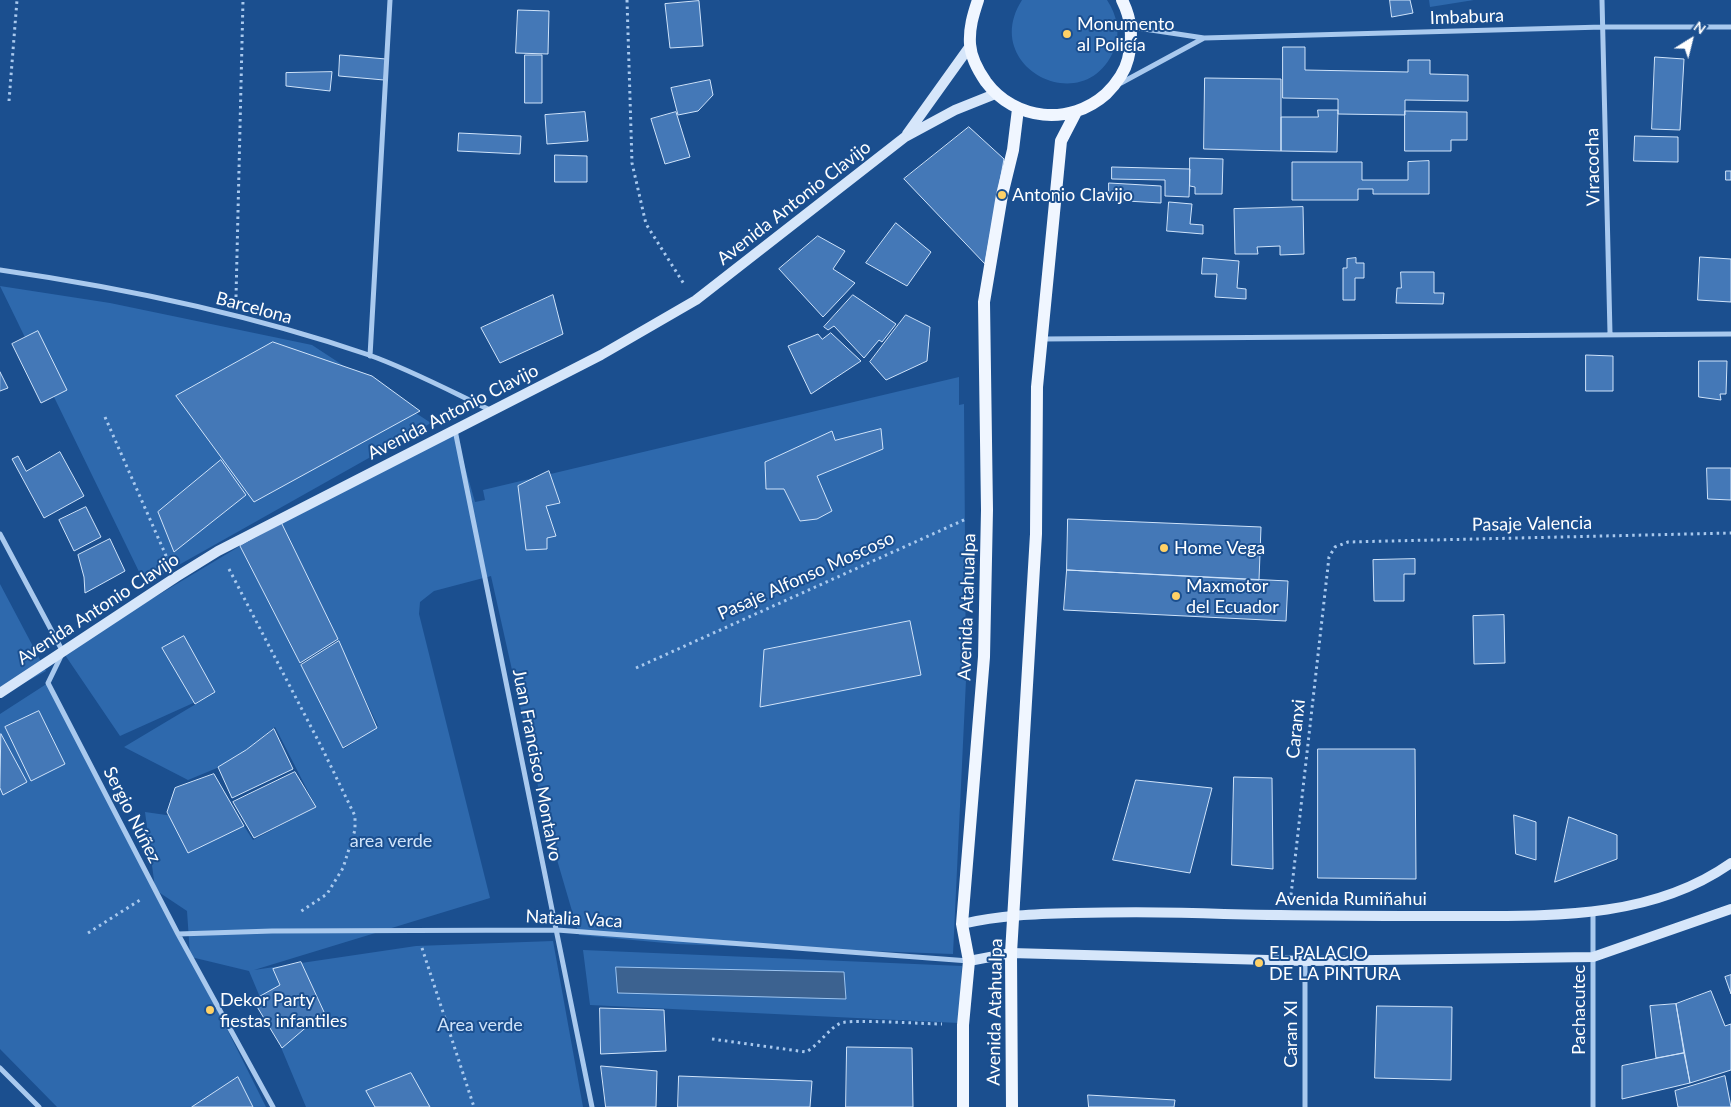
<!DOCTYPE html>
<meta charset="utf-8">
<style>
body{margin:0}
#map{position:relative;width:1731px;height:1107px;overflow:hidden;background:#1b4f8f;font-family:Lato,sans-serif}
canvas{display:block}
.north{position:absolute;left:1666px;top:15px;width:50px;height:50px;-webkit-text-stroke:4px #1b4f8f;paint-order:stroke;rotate:36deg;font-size:14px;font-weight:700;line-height:20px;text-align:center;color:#fff}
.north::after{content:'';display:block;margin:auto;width:18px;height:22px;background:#fff;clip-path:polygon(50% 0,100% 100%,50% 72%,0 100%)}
</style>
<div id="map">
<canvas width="1731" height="1107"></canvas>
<div class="north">N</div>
</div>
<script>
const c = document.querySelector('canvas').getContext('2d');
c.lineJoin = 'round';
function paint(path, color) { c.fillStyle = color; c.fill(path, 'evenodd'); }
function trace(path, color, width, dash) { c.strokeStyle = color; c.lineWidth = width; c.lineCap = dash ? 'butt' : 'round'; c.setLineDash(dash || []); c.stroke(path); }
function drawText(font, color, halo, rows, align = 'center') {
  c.font = font + ' Lato,sans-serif'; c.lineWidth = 4; c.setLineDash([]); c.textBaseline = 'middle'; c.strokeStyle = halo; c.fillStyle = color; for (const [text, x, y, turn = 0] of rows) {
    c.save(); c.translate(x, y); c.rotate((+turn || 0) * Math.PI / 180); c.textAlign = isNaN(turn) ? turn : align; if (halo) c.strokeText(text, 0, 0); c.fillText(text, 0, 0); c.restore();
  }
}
const green = new Path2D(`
 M1022,0H1107C1117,15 1121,33 1114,50C1084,121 979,67 1022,0Z
 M1429,0H1474L1430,7Z
 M0,286L110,303L312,345L431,423L145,584Z
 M959,377V405L964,404L966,680L953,954L676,944L579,935L546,822L491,576L434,591L420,602L419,614L490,898L254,970L416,946L553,941L583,1107H306L249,971L191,957L266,1107H57L0,1049V714L48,683L155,888L145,812L244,826L253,840L316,807L275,727L246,750L217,768L188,780L124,747L211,695L120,736L63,652L240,546L344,749L378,726L281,522L454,429L475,502L485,500L483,490ZM157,891L187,911L190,955Z
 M0,584L46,671L0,696Z
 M583,950L962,966L959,1023L590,1005Z`);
const water = new Path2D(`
 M616,967L844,972L846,999L618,993Z`);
const building = new Path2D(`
 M1390,0H1410L1413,13L1392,17Z
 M699,1L703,46L670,48L665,4Z
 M518,10L549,11L548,54L516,53Z
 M1283,47H1305V70L1408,72V60H1430V74L1468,75V101L1405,100V115L1338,114V99L1283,98Z
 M340,55L386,59L384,80L339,76Z
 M525,55H542V103H525Z
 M1655,57L1684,59L1680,130L1652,129Z
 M332,72L330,91L286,86V73Z
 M1205,78L1281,79V151L1204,149Z
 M710,80L713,95L698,111L678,115L671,88Z
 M1318,110H1338L1337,152L1281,151V117H1318Z
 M1405,111L1467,112V140H1451V151H1405Z
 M585,112L588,141L547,144L545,115Z
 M676,112L690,157L665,164L651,119Z
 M969,127L1004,159L985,264L904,179Z
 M459,133L521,136L520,154L458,151Z
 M1635,136L1678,137V162L1634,161Z
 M555,155L587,156V182H555Z
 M1190,158L1223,159L1222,194H1195V187L1190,186Z
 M1429,161V194H1373V189H1358V200H1292V162H1362V180H1408V162Z
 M1112,167L1190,169L1189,197L1165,196V180L1112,179Z
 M1726,171H1731V180H1726Z
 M1109,183L1161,186V203L1109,200Z
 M1169,202L1192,204L1190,224L1203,225V234L1167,231Z
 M1303,207L1304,254L1280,255V246L1257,247L1258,254H1235L1234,209Z
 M896,223L931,252L907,286L866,263Z
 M818,236L845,251L833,269L855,283L823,317L779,269Z
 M1700,257L1731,259V302L1698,300Z
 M1203,258L1239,261L1237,288L1246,289V299L1215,297L1217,274H1202Z
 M1356,258V263H1364V278H1355V300H1343V268H1347V259Z
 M1401,272H1434V293H1444L1443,304L1396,303L1397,288H1401Z
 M553,295L563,334L500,363L481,328Z
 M853,295L896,324L882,342L879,340L864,358L834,326L828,330L824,327Z
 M906,315L930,327L927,361L886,380L870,362Z
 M38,331L67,390L41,403L12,344Z
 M831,333L861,361L811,394L788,346L818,334L822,339Z
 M273,342L372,376L420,411L254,502L176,396Z
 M1586,355L1613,356V391H1586Z
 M1699,361H1727L1726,394H1720L1721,400L1699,397Z
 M0,372L8,388L0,391Z
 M881,429L883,449L817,476L832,511L817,519L800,521L784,489H766L765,462L832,431L835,440Z
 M60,452L84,496L44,518L12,459L18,456L26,471Z
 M221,460L246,495L174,552L158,512Z
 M1707,468H1731V500L1708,499Z
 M549,471L560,503L546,506L556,536L547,538V549L526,550L518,486Z
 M86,507L101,537L74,551L59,520Z
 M1068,519L1261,527L1259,580L1067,570Z
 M281,522L338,639L300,663L240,546Z
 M110,539L125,571L85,593L84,577L78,555Z
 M1415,559V574H1404V601H1374L1373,560Z
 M1067,570L1288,581L1286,621L1064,610Z
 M1504,615L1505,663L1474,664L1473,616Z
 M910,621L921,675L760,707L764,650Z
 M184,636L215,692L195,704L162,648Z
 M339,641L377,728L343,748L301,665Z
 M39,711L65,764L31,781L5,727Z
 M274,729L293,769L232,798L218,767L246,750Z
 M1,734L27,782L3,795L0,788Z
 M1318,749H1415L1416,879L1318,878Z
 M295,772L316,807L254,838L233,802Z
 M214,774L244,826L188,853L167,812L175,788Z
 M1234,777L1272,778L1273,869L1232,865Z
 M1136,780L1212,788L1190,873L1113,860Z
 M1514,815L1536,822V860L1516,854Z
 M1569,817L1617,835V859L1555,882Z
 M301,962L324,1012L282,1048L253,1000L280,985L273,969Z
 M1731,975V994L1725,977Z
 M1711,991L1725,1026L1731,1024V1070L1690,1083L1676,1004Z
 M1676,1004L1684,1053L1656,1058L1650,1006Z
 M1377,1006L1452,1007L1451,1080L1375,1078Z
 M600,1008L664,1010L666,1051L601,1054Z
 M847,1047L912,1048L913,1107H846Z
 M1684,1053L1690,1083L1622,1099V1066Z
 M601,1066L657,1071L656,1107H606Z
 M411,1073L430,1107H375L366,1091Z
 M679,1076L812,1081L810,1107H678Z
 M1725,1076L1731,1107H1678L1675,1091Z
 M238,1077L253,1107H192Z
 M1088,1095L1175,1100L1174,1107H1089Z`);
const path = new Path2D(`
 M627,0L632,163L646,224L684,284
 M9,101L17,0
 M236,297L243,0
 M105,417L167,558
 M229,569L322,748L355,816V830L343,868L327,894L300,912
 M636,668L966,519
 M1291,895L1329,557L1335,547L1348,542L1731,533
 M88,933L140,900
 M422,948L474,1107
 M712,1039L806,1052C820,1044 829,1028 841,1023C851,1019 926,1024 942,1024`);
const street = new Path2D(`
 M1602,0L1610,333
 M1131,27L1204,38L1603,27H1731
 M1121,83L1204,38
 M0,270C125,288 249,314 369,355C411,370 450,391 490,410
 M1043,339L1731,334
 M370,356L390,0
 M455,430L592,1107
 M0,534L63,652L48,683L178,934L273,1107
 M178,934L272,931L557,930L969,961
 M1305,961V1107
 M0,1068L39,1107
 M1593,1107V912`);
const secondary = new Path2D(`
 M907,134L970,46
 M0,693L176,577L218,551L601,355L696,300L905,137L955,110L995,94
 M962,924C1000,915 1036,914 1075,913C1125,912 1174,912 1224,914C1302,916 1381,916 1459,916C1552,916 1652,919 1731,863
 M969,961L1011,953L1305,961L1593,957L1731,909`);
const primary = new Path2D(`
 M978,0C973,15 969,28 970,44C971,58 979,72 986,82C1015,121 1070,126 1106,94C1116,84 1125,72 1128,59C1133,37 1132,20 1122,0
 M963,1107V1025L969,961L962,924L984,657L987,510L984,302L1002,195L1013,150L1018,109
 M1012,1107L1011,953L1036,534L1037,387L1061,141L1076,112`);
const markers = [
 [1067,34,5,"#ffd166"],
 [1002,195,5,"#ffd166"],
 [1164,548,5,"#ffd166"],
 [1176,596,5,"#ffd166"],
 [1259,963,5,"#ffd166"],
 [210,1010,5,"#ffd166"]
];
const streetNames = [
 ["Imbabura",1467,17,-2],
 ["Viracocha",1593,167,-91],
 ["Avenida Antonio Clavijo",794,203,-38],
 ["Barcelona",254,308,15],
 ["Avenida Antonio Clavijo",453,412,-27],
 ["Pasaje Valencia",1532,524,-1],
 ["Pasaje Alfonso Moscoso",806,576,-24],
 ["Avenida Atahualpa",967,607,-88],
 ["Avenida Antonio Clavijo",98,609,-33],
 ["Caranxi",1296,729,-84],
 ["Juan Francisco Montalvo",537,765,79],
 ["Sergio Núñez",132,815,63],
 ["Avenida Rumiñahui",1351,899],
 ["Natalia Vaca",574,919,3],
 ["Pachacutec",1579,1010,-90],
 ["Avenida Atahualpa",995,1012,-89],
 ["Caran XI",1291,1034,-90]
];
const poiNames = [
 ["Monumento",1077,24],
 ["al Policía",1077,45],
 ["Antonio Clavijo",1012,195],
 ["Home Vega",1174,548],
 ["Maxmotor",1186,586],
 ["del Ecuador",1186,607],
 ["EL PALACIO",1269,953],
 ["DE LA PINTURA",1269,974],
 ["Dekor Party",220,1000],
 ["fiestas infantiles",220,1021]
];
const parkNames = [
 ["area verde",391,841],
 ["Area verde",480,1025]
];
paint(green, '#2e69ad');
paint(water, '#3c6290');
trace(water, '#9cc4f0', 1);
paint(building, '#4478b7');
trace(building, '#cfe3fa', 1);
trace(path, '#a9c9ee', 3, [2.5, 4]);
trace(street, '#a9c9ee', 5);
trace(secondary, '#d6e6fa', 10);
trace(primary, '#f0f6ff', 12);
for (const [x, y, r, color] of markers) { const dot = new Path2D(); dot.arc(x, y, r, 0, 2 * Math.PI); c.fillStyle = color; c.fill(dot); trace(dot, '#1b4f8f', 2); }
drawText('18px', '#fff', '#1b4f8f', streetNames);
drawText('18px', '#fff', '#1b4f8f', poiNames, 'left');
drawText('18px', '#cfe3fa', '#1b4f8f', parkNames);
</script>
